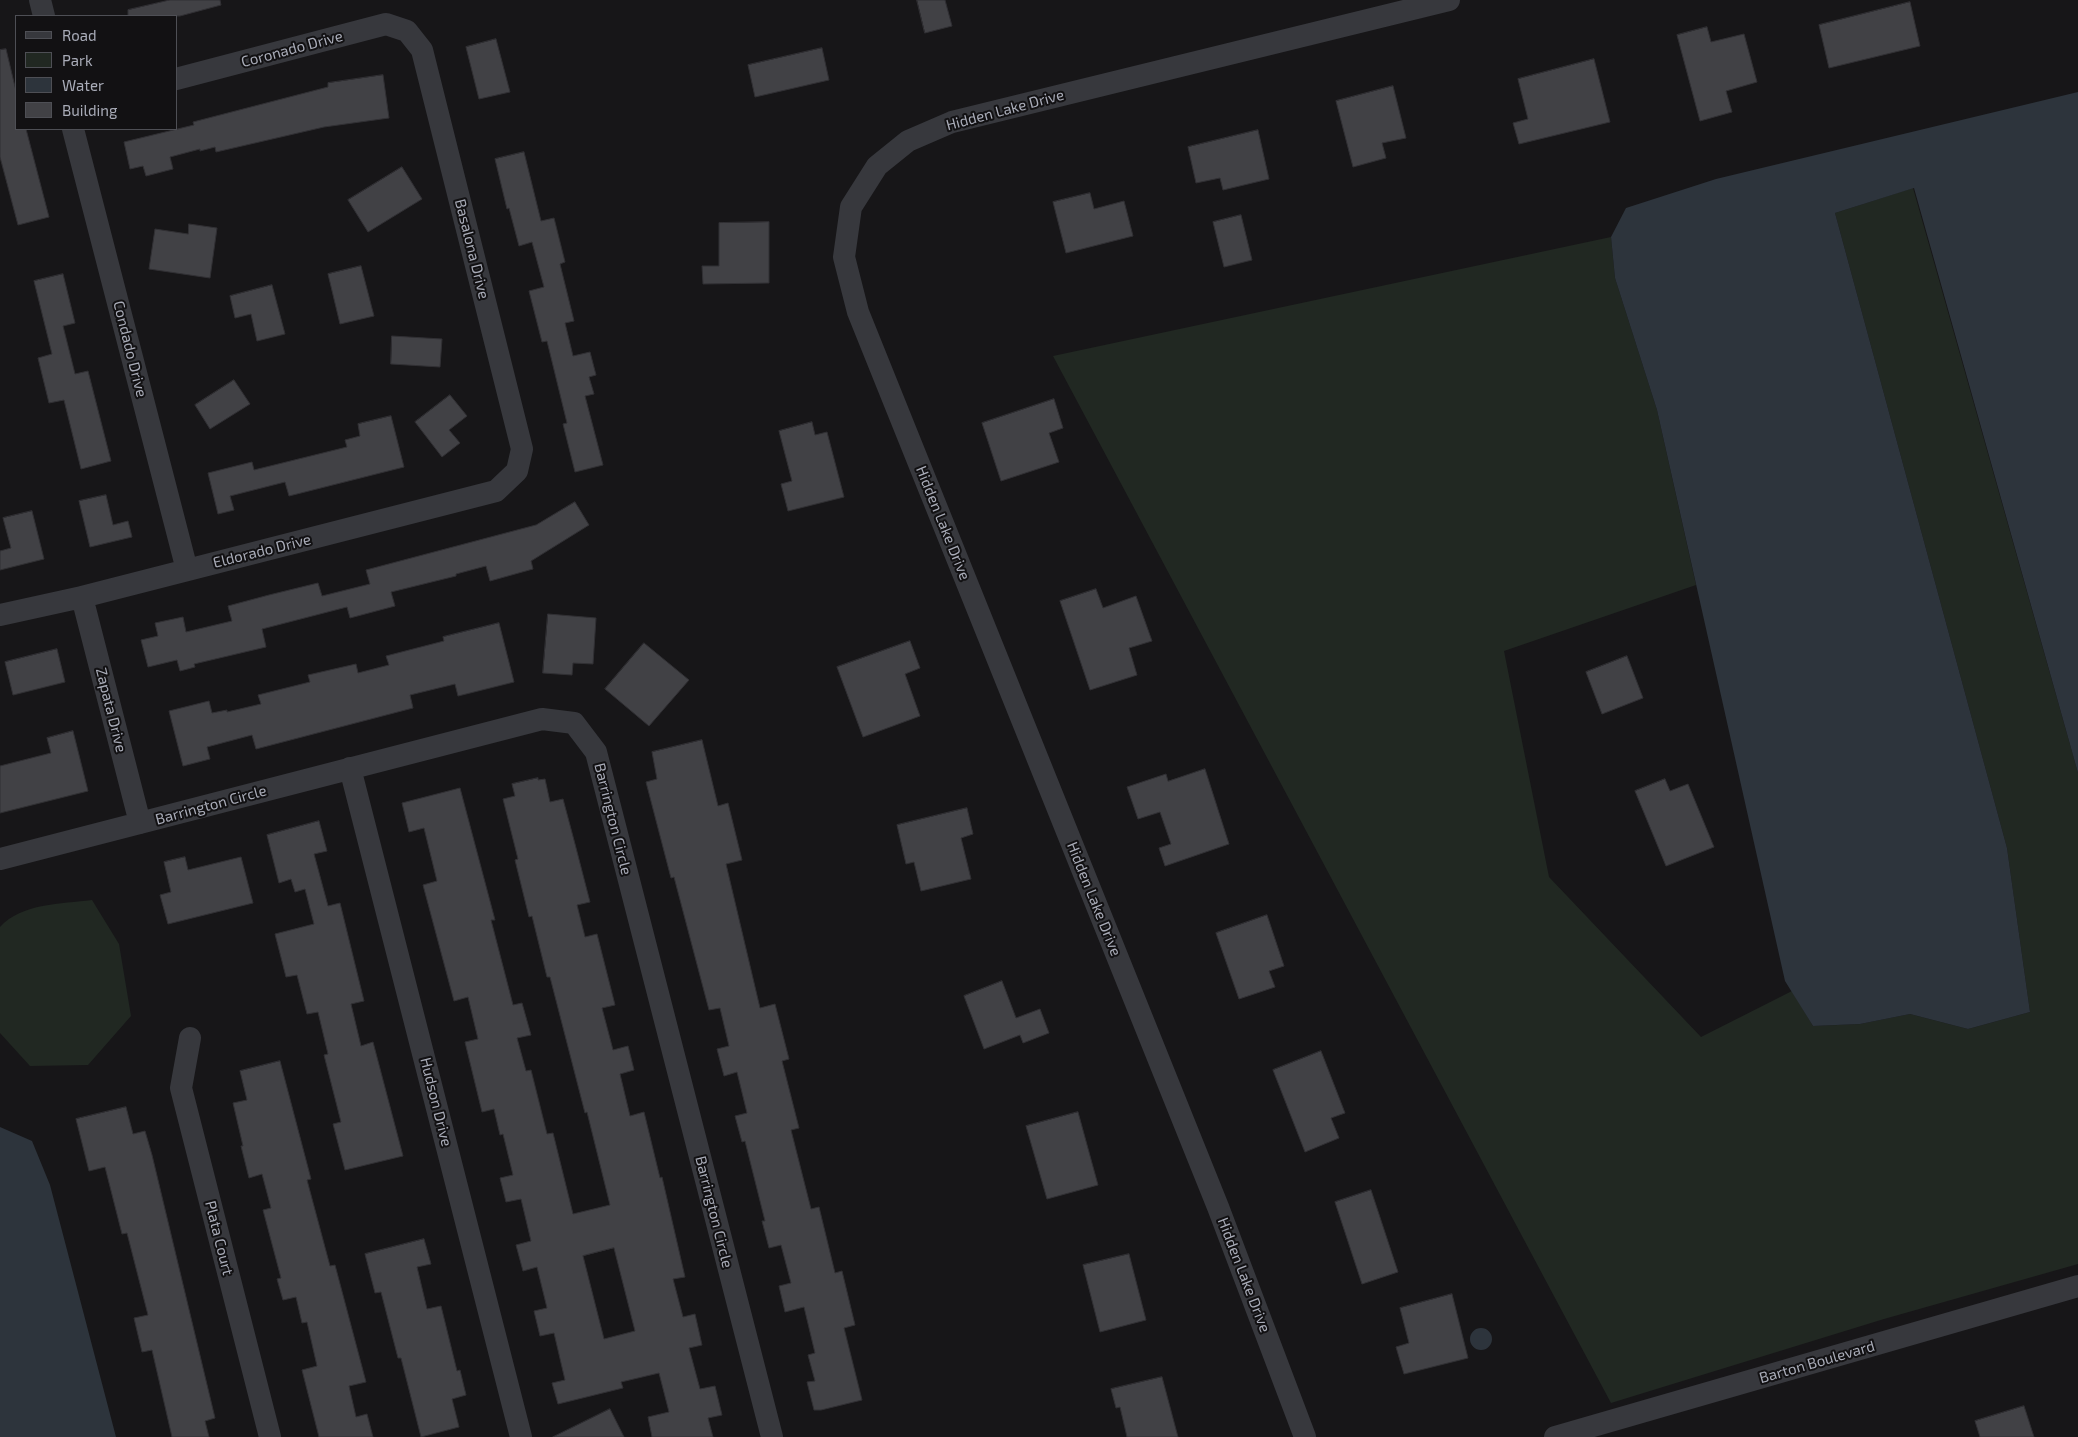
<!DOCTYPE html>
<style>
body{margin:0}
#map{position:relative;width:2078px;height:1437px;overflow:hidden;background:#171618;font-family:"Exo 2",sans-serif}
canvas{display:block}
.legend{position:absolute;left:15px;top:15px;width:162px;height:115px;box-sizing:border-box;background:#121113;border:1px solid #4e4f55;margin:0;padding:6px 9px;list-style:none;font-size:15px;color:#a9acb8}
.legend li{display:flex;align-items:center;gap:10px;height:25px}
.legend b{width:25px;border:1px solid #4e4f55}
</style>
<div id="map">
<canvas width="2078" height="1437"></canvas>
<ul class="legend">
<li><b style="height:6px;background:#37383d"></b>Road</li>
<li><b style="height:14px;background:#212822"></b>Park</li>
<li><b style="height:14px;background:#2d343c"></b>Water</li>
<li><b style="height:14px;background:#414145"></b>Building</li>
</ul>
</div>
<script>
const c = document.querySelector('canvas').getContext('2d');
c.lineJoin = 'round';
function paint(path, color) { c.fillStyle = color; c.fill(path, 'evenodd'); }
function trace(path, color, width, dash) { c.strokeStyle = color; c.lineWidth = width; c.lineCap = dash ? 'butt' : 'round'; c.setLineDash(dash || []); c.stroke(path); }
function drawText(font, color, halo, rows, align = 'center') {
  c.font = font + ' "Exo 2",sans-serif'; c.lineWidth = 4; c.setLineDash([]); c.textBaseline = 'middle'; c.strokeStyle = halo; c.fillStyle = color; for (const [text, x, y, turn = 0] of rows) {
    c.save(); c.translate(x, y); c.rotate((+turn || 0) * Math.PI / 180); c.textAlign = isNaN(turn) ? turn : align; if (halo) c.strokeText(text, 0, 0); c.fillText(text, 0, 0); c.restore();
  }
}
const green = new Path2D(`
 M1913,188L2078,773V1264L1884,1319L1611,1403L1053,356L1611,237L1615,278L1657,410L1696,585L1504,651L1549,877L1701,1037L1792,991L1813,1026L1860,1024L1910,1014L1968,1029L2030,1012L2007,848L1835,213Z
 M92,900L119,944L131,1016L88,1065L30,1066L0,1033V927C22,903 61,904 92,900Z`);
const water = new Path2D(`
 M2078,92V773L1914,188L1835,213L2007,848L2030,1012L1968,1029L1910,1014L1860,1024L1813,1026L1785,981L1657,410L1615,278L1611,237L1626,208L1716,179Z
 M0,1127L32,1141L50,1185L116,1437H0Z
 M1470 1339a11 11 0 1 1 22 0a11 11 0 1 1-22 0Z`);
const building = new Path2D(`
 M170,0H220L221,5L180,16H128V10Z
 M917,0H945L952,26L925,33Z
 M1910,2L1920,46L1829,68L1819,25Z
 M1707,27L1711,42L1744,34L1757,82L1726,91L1732,112L1700,121L1677,35Z
 M496,39L510,92L479,99L466,47Z
 M822,48L829,80L755,97L748,65Z
 M6,49L16,91V129H26L49,217L18,225L0,157V50Z
 M1594,59L1610,122L1519,144L1513,123L1528,119L1518,79Z
 M383,75L389,118L324,127L216,152L215,147L200,151V149L170,157L173,169L146,176L143,166L130,169L124,142L194,125L193,122L328,87V83Z
 M1393,86L1406,138L1382,143L1386,158L1353,167L1336,101Z
 M1258,130L1269,179L1223,190L1220,178L1196,183L1188,147Z
 M524,152L541,221L554,218L565,262L560,264L574,321L565,323L573,356L590,352L596,375L589,377L594,394L585,396L603,465L575,472L563,424L567,423L547,341L542,342L529,291L544,287L532,242L519,246L509,208L507,209L495,159Z
 M402,167L422,199L368,232L348,200Z
 M1090,193L1094,209L1124,201L1133,236L1066,253L1053,202Z
 M1241,215L1252,260L1224,267L1213,222Z
 M769,222V283L703,284L702,266H719V223Z
 M189,224L217,228L210,278L149,269L155,229L188,234Z
 M361,266L374,316L340,324L328,274Z
 M63,274L75,323L63,326L75,374L88,371L111,461L81,469L64,400L49,403L38,358L52,354L34,281Z
 M272,285L285,334L257,341L251,314L235,318L230,296Z
 M392,336L442,339L440,367L391,364Z
 M234,380L250,404L210,429L195,405Z
 M450,395L467,416L449,430L460,443L442,457L415,422Z
 M1054,399L1063,428L1049,433L1059,462L1001,481L982,423Z
 M391,416L404,467L289,496L285,482L230,496L234,510L218,514L208,473L252,462L254,470L347,447L345,440L360,436L358,424Z
 M812,422L815,435L827,432L844,497L788,511L781,484L792,481L779,431Z
 M106,495L113,525L128,521L132,537L90,547L79,501Z
 M575,502L589,525L531,561L533,569L490,581L486,566L456,574V576L391,592L395,606L350,618L347,607L262,629L266,647L194,664L195,667L180,671L177,660L148,667L141,640L158,636L155,623L183,617L186,632L232,621L228,606L269,595L318,583L322,596L370,584L366,570L536,525Z
 M32,511L44,559L0,570V551L11,548L3,518Z
 M1096,589L1103,608L1136,596L1152,641L1129,648L1137,675L1090,690L1060,601Z
 M548,614L596,618L593,664L573,663L572,675L543,673Z
 M499,623L514,682L458,696L455,684L410,695L413,708L256,749L252,735L207,747L210,759L183,766L169,711L209,701L212,713L227,710V712L261,704L258,695L310,682L308,675L356,664L358,673L389,665L386,656L444,641L443,637Z
 M910,641L920,668L905,674L920,716L863,737L837,667Z
 M644,643L689,680L649,726L605,689Z
 M57,649L65,682L13,695L5,662Z
 M1627,656L1643,698L1602,714L1586,672Z
 M73,731L88,791L0,813V766L51,753L47,738Z
 M702,740L718,806L728,803L742,860L726,864L760,1008L775,1004L789,1059L782,1061L799,1128L791,1130L811,1209L819,1207L835,1273L842,1271L855,1325L844,1328L862,1400L821,1410H814L807,1382L815,1381L808,1355L815,1353L804,1307L785,1312L779,1286L791,1283L781,1245L769,1248L762,1221H765L745,1141L742,1142L735,1116L747,1113L737,1072L724,1076L717,1049L729,1046L720,1008L709,1010L674,877L671,878L646,782L657,779L652,752Z
 M1205,769L1229,844L1165,866L1159,848L1171,844L1160,812L1138,819L1127,787L1166,774L1168,781Z
 M538,778V780L545,779L550,802L563,799L575,844L590,902L577,905L585,937L597,934L615,1005L602,1008L613,1050L628,1046L634,1070L620,1074L630,1116L644,1112L660,1178L662,1177L685,1277L673,1279L683,1317L695,1314L702,1345L689,1348L700,1389L715,1386L722,1415L708,1418L713,1437H652L648,1417L669,1412L659,1373L621,1382L623,1388L558,1404L552,1383L565,1380L554,1333L540,1336L534,1311L547,1308L537,1267L523,1271L516,1245L531,1241L521,1199L506,1202L500,1178L513,1175L503,1134L500,1135L494,1109L482,1112L465,1042L478,1039L468,997L454,1001L423,885L437,881L424,828L409,832L402,803L460,788L495,920H491L513,1005L522,1003L531,1035L517,1038L526,1071L531,1070L547,1134L553,1133L573,1214L610,1205L587,1112L585,1113L550,977H547L532,916L529,917L515,860L518,859L503,799L515,796L512,784ZM614,1248L635,1331L604,1339L583,1256Z
 M1665,779L1670,791L1688,784L1714,847L1666,866L1635,791Z
 M967,808L973,834L961,838L971,879L921,891L914,862L906,864L897,825Z
 M319,821L327,851L314,854L328,906L340,903L364,1001L351,1004L361,1046L373,1042L403,1156L345,1170L333,1124L341,1122L324,1055L328,1054L318,1012L307,1014L297,975L286,977L275,934L314,924L305,889L295,892L291,879L279,883L267,835Z
 M185,857L188,870L241,857L253,903L168,924L160,895L171,892L164,862Z
 M1267,915L1284,966L1269,971L1275,987L1239,999L1216,933Z
 M1002,981L1016,1018L1040,1009L1049,1033L1023,1043L1020,1035L984,1049L964,996Z
 M1321,1051L1345,1113L1331,1118L1339,1138L1305,1152L1273,1070Z
 M280,1061L311,1179L307,1180L330,1266L335,1265L366,1382L349,1386L356,1417L367,1414L373,1437H319L302,1370L317,1366L307,1322L302,1323L296,1297L283,1300L277,1279L281,1278L263,1210L271,1208L262,1174L249,1178L241,1146H243L233,1103L247,1100L240,1071Z
 M126,1107L133,1134L145,1131L152,1155L215,1418L205,1421L209,1437H172L152,1350L142,1352L134,1318L148,1315L127,1233L122,1234L105,1167L89,1171L76,1119Z
 M1078,1112L1098,1185L1047,1199L1026,1126Z
 M1371,1190L1398,1272L1362,1284L1335,1202Z
 M424,1239L431,1264L417,1267L427,1309L441,1306L457,1371L460,1370L466,1395L452,1399L459,1427L421,1437L401,1358H398L381,1292L375,1293L365,1254Z
 M1129,1254L1146,1320L1100,1332L1083,1265Z
 M1452,1294L1468,1358L1404,1374L1396,1347L1409,1343L1400,1308Z
 M1162,1377L1178,1437H1127L1120,1407L1116,1408L1111,1389Z
 M2024,1406L2034,1437H1980L1975,1421Z
 M610,1409L624,1437H553Z`);
const minor = new Path2D(`
 M40,0L44,16
 M73,129L187,570
 M82,597L140,823
 M0,615L82,597L496,491L517,471L522,449L422,50L407,31L386,24L176,79
 M350,768L521,1437
 M0,859L542,719L574,723L596,752L772,1437
 M190,1038L181,1088L270,1437
 M1305,1437L1218,1207L858,312L844,257L851,207L877,166L908,141L952,122L1449,0
 M1555,1437L2078,1286`);
const streetNames = [
 ["Coronado Drive",292,49,-15],
 ["Hidden Lake Drive",1005,110,-15],
 ["Basalona Drive",472,249,76],
 ["Condado Drive",130,349,76],
 ["Hidden Lake Drive",943,523,68],
 ["Eldorado Drive",262,551,-14],
 ["Zapata Drive",111,710,76],
 ["Barrington Circle",211,805,-15],
 ["Barrington Circle",613,819,76],
 ["Hidden Lake Drive",1094,899,68],
 ["Hudson Drive",436,1102,76],
 ["Barrington Circle",714,1212,76],
 ["Plata Court",219,1238,76],
 ["Hidden Lake Drive",1244,1275,69],
 ["Barton Boulevard",1817,1362,-16]
];
paint(green, '#212822');
paint(water, '#2d343c');
paint(building, '#414145');
trace(building, '#313034', 1);
trace(minor, '#37383d', 22);
drawText('15px', '#a9acb8', '#121113', streetNames);
</script>
